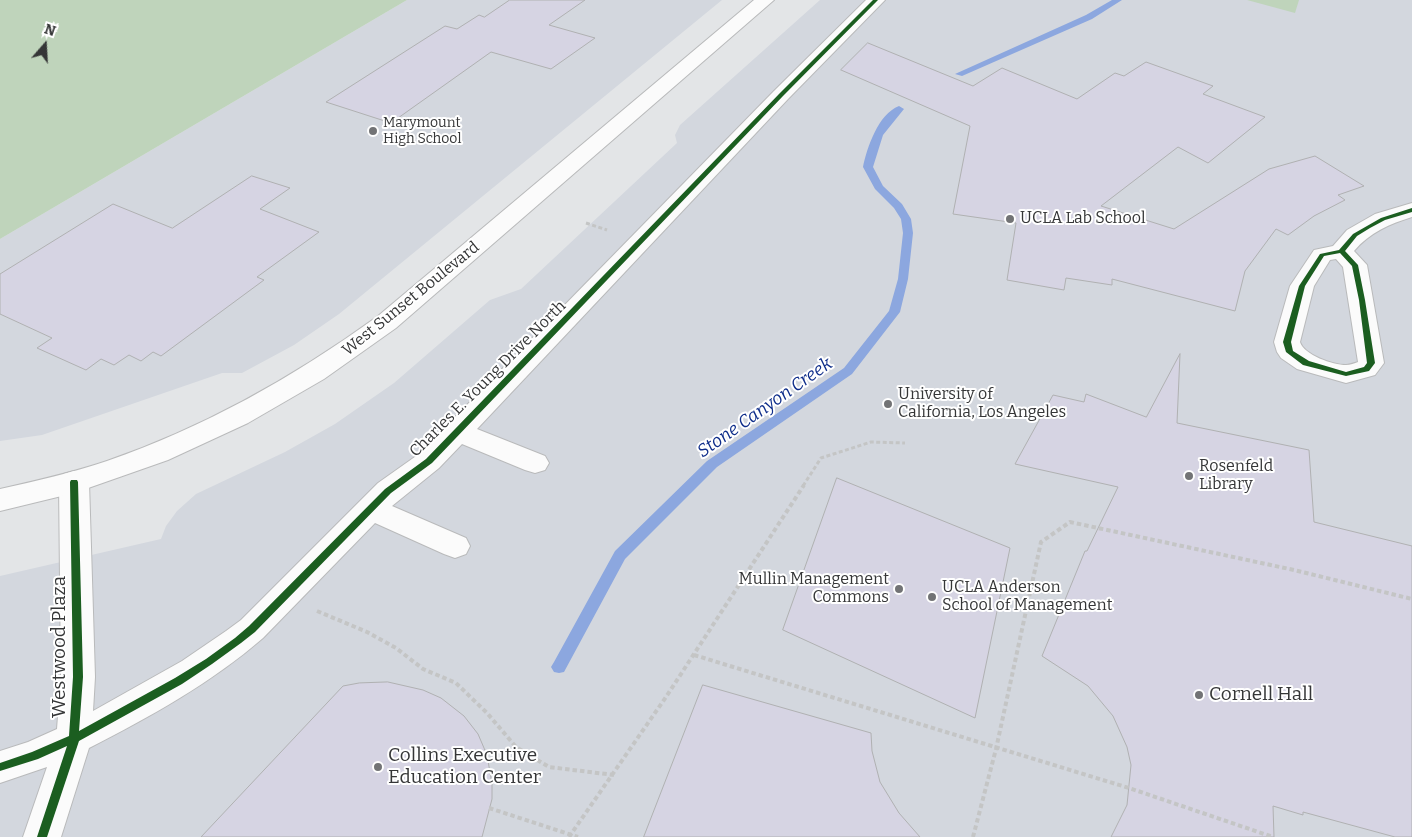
<!DOCTYPE html>
<style>
body{margin:0}
#map{position:relative;width:1412px;height:837px;overflow:hidden;background:#e3e5e7;font-family:Bitter,serif}
canvas{display:block}
.north{position:absolute;left:20px;top:20px;width:50px;height:50px;-webkit-text-stroke:4px #fff;paint-order:stroke;rotate:19deg;font-size:14px;font-weight:700;line-height:20px;text-align:center;color:#353637}
.north::after{content:'';display:block;margin:auto;width:18px;height:22px;background:#353637;clip-path:polygon(50% 0,100% 100%,50% 72%,0 100%)}
</style>
<div id="map">
<canvas width="1412" height="837"></canvas>
<div class="north">N</div>
</div>
<script>
const c = document.querySelector('canvas').getContext('2d');
c.lineJoin = 'round';
function paint(path, color) { c.fillStyle = color; c.fill(path, 'evenodd'); }
function trace(path, color, width, dash) { c.strokeStyle = color; c.lineWidth = width; c.lineCap = dash ? 'butt' : 'round'; c.setLineDash(dash || []); c.stroke(path); }
function drawText(font, color, halo, rows, align = 'center') {
  c.font = font + ' Bitter,serif'; c.lineWidth = 4; c.setLineDash([]); c.textBaseline = 'middle'; c.strokeStyle = halo; c.fillStyle = color; for (const [text, x, y, turn = 0] of rows) {
    c.save(); c.translate(x, y); c.rotate((+turn || 0) * Math.PI / 180); c.textAlign = isNaN(turn) ? turn : align; if (halo) c.strokeText(text, 0, 0); c.fillText(text, 0, 0); c.restore();
  }
}
const built = new Path2D(`
 M407,0H722L339,314L294,345L242,373H222L42,435L0,441V239Z
 M820,0H1412V837H0V576L161,539L166,526L177,511L196,494L285,452L335,424L394,383L490,300L521,289L677,143L675,135L680,125Z`);
const green = new Path2D(`
 M0,0H407L0,239Z
 M1247,0H1299L1295,13Z`);
const stream = new Path2D(`
 M1112,0H1122L1092,19L962,76L955,74L1086,15Z
 M899,106L904,109L883,135L873,167L883,186L902,204L911,219L913,233L908,279L900,312L852,374L717,467L625,559L564,672L559,673L554,672L551,667L554,662L615,551L707,461L844,368L889,311L898,279L903,233L901,219L894,208L875,189L863,167C867,148 878,114 899,106Z`);
const building = new Path2D(`
 M510,0H585L549,25L595,38L551,69L491,52L391,123L326,102L445,26L457,29L479,15L484,17Z
 M868,43L973,86L1002,68L1077,99L1115,73L1124,76L1146,62L1213,86L1203,94L1265,117L1208,163L1178,147L1101,206L1174,229L1269,169L1315,156L1364,186L1338,195L1345,200L1314,216L1288,235L1276,229L1245,271L1235,311L1112,279V285L1066,278L1064,290L1007,280L1016,223L953,214L970,126L841,70Z
 M252,176L290,188L260,209L319,232L257,277L264,280L161,356L153,352L141,361L129,355L114,365L101,359L86,370L37,348L52,338L0,314V274L113,204L172,228Z
 M1180,354L1177,423L1309,450L1314,522L1412,546V837H1395L1303,812V815L1273,806L1274,837H1111L1127,805L1131,765L1127,747L1113,716L1088,686L1042,656L1085,551H1087L1118,487L1015,464L1053,395L1084,402L1086,394L1146,417Z
 M837,478L1010,548L975,718L783,630Z
 M388,682L423,690L441,698L464,716L478,734L487,755L492,784V799L482,837H201L343,686L359,683Z
 M703,685L871,733L872,751L880,782L899,813L920,837H644Z`);
const pathFar1 = new Path2D(`
 M586,223L607,230
 M803,486L821,458L871,442L905,443`);
const path = new Path2D(`
 M317,611L367,632L396,648L423,669L456,683L487,713L516,747L549,767L614,775
 M694,655L1129,788L1273,837
 M569,837L666,697L804,485
 M973,837L996,749L1041,542L1070,522L1294,570L1412,599`);
const minor = new Path2D(`
 M866,0H885L788,99L477,429L545,456L549,463L545,470L535,473L525,470L462,444L439,468L392,506L466,538L470,546L466,554L455,558L444,554L375,523L263,638C211,683 150,717 89,748L61,837H23L47,767L0,783V751L28,742L57,729L61,677L59,482L64,474L74,471L84,474L89,482L95,677L93,711L182,661L226,631L241,620L378,483L419,454L774,91Z
 M1412,203V217C1390,224 1370,232 1354,251L1367,265L1384,363L1375,375L1346,383L1297,369L1281,358L1277,352L1274,342L1290,286L1314,250L1333,246L1347,230L1375,214ZM1336,259L1343,267L1358,362C1355,363 1350,365 1346,365C1333,365 1304,355 1300,342L1314,286L1330,260Z`);
const major = new Path2D(`
 M754,0H774L396,328L324,379L248,423L168,460L74,493L0,511V489C36,481 72,473 107,461C205,427 294,377 378,316Z`);
const pathBridge = new Path2D(`
 M489,808L578,837`);
const cycleway = new Path2D(`
 M873,0H878L783,96L432,463L391,493L255,632L241,643L212,664L182,684L79,741L47,837H37L67,746L38,759L0,771V763L32,752L69,736L73,677L70,482L71,480H77L78,482L83,677L79,731L175,678L206,659L235,638L249,626L385,489L426,459L779,94Z
 M1412,208V212L1385,220L1370,228L1357,236L1345,251L1358,265L1365,300L1375,363L1369,371L1346,376L1303,365L1286,352L1283,342L1299,286L1320,254L1339,250L1353,234L1381,218ZM1340,253L1352,266L1359,300L1367,363L1364,367L1346,372L1309,361L1293,351L1291,342L1305,286L1324,256Z`);
const markers = [
 [373,131,5,"#727375"],
 [1010,219,5,"#727375"],
 [888,404,5,"#727375"],
 [1189,476,5,"#727375"],
 [899,589,5,"#727375"],
 [932,597,5,"#727375"],
 [1199,695,5,"#727375"],
 [378,767,5,"#727375"]
];
const farPoinames = [
 ["Marymount",383,123],
 ["High School",383,139]
];
const poiNames = [
 ["UCLA Lab School",1020,219],
 ["University of",898,395],
 ["California, Los Angeles",898,413],
 ["Rosenfeld",1199,467],
 ["Library",1199,485],
 ["Mullin Management",889,580,"right"],
 ["Commons",889,598,"right"],
 ["UCLA Anderson",942,588],
 ["School of Management",942,606]
];
const streetNames = [
 ["West Sunset Boulevard",411,299,-39],
 ["Charles E. Young Drive North",488,379,-45]
];
const waterNames = [
 ["Stone Canyon Creek",765,408,-35]
];
const nearStreetnames = [
 ["Westwood Plaza",60,647,-90]
];
const nearPoinames = [
 ["Cornell Hall",1209,695],
 ["Collins Executive",388,756],
 ["Education Center",388,778]
];
paint(built, '#d3d7de');
paint(green, '#bfd4bb');
paint(stream, '#8ca7df');
paint(building, '#d6d4e3');
trace(building, '#b0b1b2', 1);
trace(minor, '#b9babb', 2);
trace(major, '#b9babb', 2);
trace(pathFar1, '#c4c5c5', 3, [4, 2.5]);
trace(path, '#c4c5c5', 4, [4.5, 3]);
paint(minor, '#fbfbfb');
paint(major, '#fbfbfb');
trace(pathBridge, '#c4c5c5', 4, [4.5, 3]);
paint(cycleway, '#1b5e20');
for (const [x, y, r, color] of markers) { const dot = new Path2D(); dot.arc(x, y, r, 0, 2 * Math.PI); c.fillStyle = color; c.fill(dot); trace(dot, '#fff', 2); }
drawText('14px', '#353637', '#fff', farPoinames, 'left');
drawText('16px', '#353637', '#fff', poiNames, 'left');
drawText('16px', '#353637', '#fff', streetNames);
drawText('italic 18px', '#0e2d8a', '#fff', waterNames);
drawText('19px', '#353637', '#fff', nearStreetnames);
drawText('19px', '#353637', '#fff', nearPoinames, 'left');
</script>
